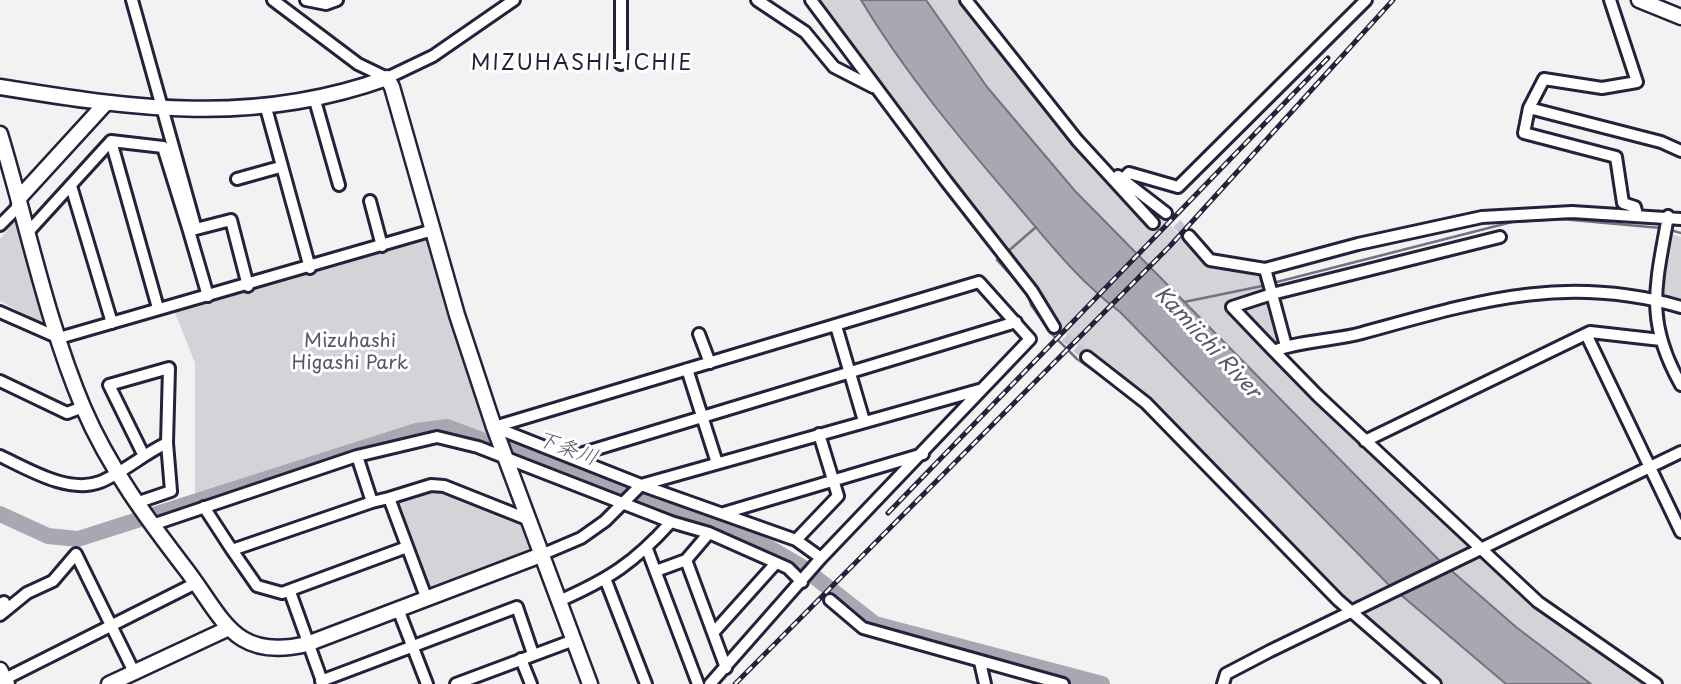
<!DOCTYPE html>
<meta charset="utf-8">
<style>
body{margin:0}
canvas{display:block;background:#f2f2f3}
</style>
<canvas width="1681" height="684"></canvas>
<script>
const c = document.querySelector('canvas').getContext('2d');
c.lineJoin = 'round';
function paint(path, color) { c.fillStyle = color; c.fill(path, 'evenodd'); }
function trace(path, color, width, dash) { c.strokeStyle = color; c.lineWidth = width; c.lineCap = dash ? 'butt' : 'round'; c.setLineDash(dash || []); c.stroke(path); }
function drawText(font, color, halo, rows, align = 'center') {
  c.font = font + ' "Playpen Sans","Klee One",sans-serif'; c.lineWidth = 6; c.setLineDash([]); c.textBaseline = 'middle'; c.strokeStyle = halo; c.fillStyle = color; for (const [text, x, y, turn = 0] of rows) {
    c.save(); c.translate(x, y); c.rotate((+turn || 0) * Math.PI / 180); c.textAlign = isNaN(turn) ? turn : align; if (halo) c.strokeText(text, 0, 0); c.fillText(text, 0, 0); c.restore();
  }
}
const green = new Path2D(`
 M817,0H861L886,41L1091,290L1120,312L1388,584L1506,684H1442L1368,619L1058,327L1028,275L937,165Z
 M926,0H962L1040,103L1099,171L1156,209L1205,264L1262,277L1284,355L1486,563L1554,619L1651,684H1591L1516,627L1438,559L1075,191L987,87Z
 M16,219L51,328L0,301V239Z
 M433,230L489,431L477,436L447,427L416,431L195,499V363L174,310Z
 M1669,234L1681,237V305L1658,297Z
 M435,490L523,522L534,552L429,589L396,501Z`);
const water = new Path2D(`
 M861,0H926L987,87L1075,191L1438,559L1516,627L1591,684H1506L1388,584L1120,312C1080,282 1049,243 1017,205C961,140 905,73 861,0Z`);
const stream = new Path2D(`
 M1667,229L1681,233
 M1005,254L1036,227
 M1000,258L997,260L1028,294L1031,305L1051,333L1077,359L1110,382
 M1273,283L1512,222L1561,219L1661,228
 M1184,302L1267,285
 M1137,403L1331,600
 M74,552L78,539
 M1391,653L1425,684`);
const river = new Path2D(`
 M0,514L48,536L78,539L416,431L447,427L766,546L802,567L875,624L1102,684`);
const streetTunnel = new Path2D(`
 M1166,213L1189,236
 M1054,327L1087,357`);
const street = new Path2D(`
 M132,0L196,229L189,231L208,296
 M273,0L358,64L387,78L433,56L514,0
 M306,0L326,4L337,0
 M621,0V64
 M757,0L805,32L834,67L873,87
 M811,0L946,181L1032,291L1054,327
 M966,0L1077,140L1153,223
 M1610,0L1637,82L1602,88L1544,79L1529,108L1524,133L1616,157L1623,203L1635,207L1637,215
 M314,97L339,185
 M266,108L310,268
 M1529,108L1661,142L1681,151
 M111,141L158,308
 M111,141L163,147L189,231
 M1118,176L1166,213
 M237,179L280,167
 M1123,179L1129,173L1178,187L1366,0
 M71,186L112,323
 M370,201L382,246
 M1668,216C1656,285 1644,320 1681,385
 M0,225L16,209L19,200
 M196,229L231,220L248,286
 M29,231L111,141
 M1189,236L1210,260L1265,269L1358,244L1482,217L1572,212L1681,219
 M1265,269L1272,294L1232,307L1274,351
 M0,312L59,338L433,230
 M836,326L864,421
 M699,334L710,363
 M1586,334L1681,532
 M1286,346L1272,294L1500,237
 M1087,357L1146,403L1338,600L1435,684
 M687,369L717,463
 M0,381L67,413L83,407
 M494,427L979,282L1030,339L821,558L710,684
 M494,427L641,485L796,540L821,558
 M1365,441L1590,332L1661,340
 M143,454L109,385L169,368L167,443
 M0,456C28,469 68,494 100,482C123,473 143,454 167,443L171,491L136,503
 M357,456L372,502L389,498L426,597
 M570,457L1016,322
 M389,498L431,485L444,486L527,519
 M204,507L232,550L372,502
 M724,513L923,454
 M152,525L357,456L437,437L478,447L671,522L709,533L788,568L802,582
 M796,540L838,496L819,434
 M647,549L698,684
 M232,550L257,586L282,593L407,547
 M541,555L581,538L605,521L641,485L979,390
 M686,560L726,668
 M656,571L686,560L709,533
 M606,581L646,684
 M290,592L323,684
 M830,600L863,628L1063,684
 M559,601C609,579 634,563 671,522
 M0,604L4,602
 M398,609L427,684
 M0,615L27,593L53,581L76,554L134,672
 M713,633L776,563
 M521,659L531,684
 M980,662L985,684
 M5,679L196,583
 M321,681L517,607L533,654
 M456,684L574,640
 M1223,684L1226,674L1270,651L1681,452
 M1656,684L1538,602L1318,396L1274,351C1302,340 1333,341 1362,333C1475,302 1564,273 1681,307`);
const secondary = new Path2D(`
 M1639,0L1681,17
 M0,87C135,109 254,126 387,78L392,87L457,315L494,427L590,684
 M0,134C27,223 47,322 83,407C109,468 148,520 188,572C224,620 235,661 307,644L541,555
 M19,198L105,104
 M0,670L7,684
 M109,684L227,629`);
const rail = new Path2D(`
 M888,513L1328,58
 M735,684L1170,246L1393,0`);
const parkNames = [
 ["Mizuhashi",350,342],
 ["Higashi Park",350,364]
];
const neighbourhoodNames = [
 ["MIZUHASHI-ICHIE",582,64]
];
const waterNames = [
 ["Kamiichi River",1207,343,47],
 ["下条川",567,449,20]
];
paint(green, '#d3d3d8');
paint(water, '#a8a8b2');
trace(water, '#727282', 2);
trace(stream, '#727282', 2.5);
trace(river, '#a8a8b2', 16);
trace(streetTunnel, '#c8c8ce', 10, [10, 5]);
trace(street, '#22223b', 16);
trace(secondary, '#22223b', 19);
trace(street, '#fff', 10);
trace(secondary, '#fff', 14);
trace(rail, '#22223b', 5);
trace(rail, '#fff', 2.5, [8]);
drawText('19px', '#57576a', '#fff', parkNames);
c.letterSpacing = '2px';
drawText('21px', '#22223b', '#fff', neighbourhoodNames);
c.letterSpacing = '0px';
drawText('italic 21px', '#58586b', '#fff', waterNames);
</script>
